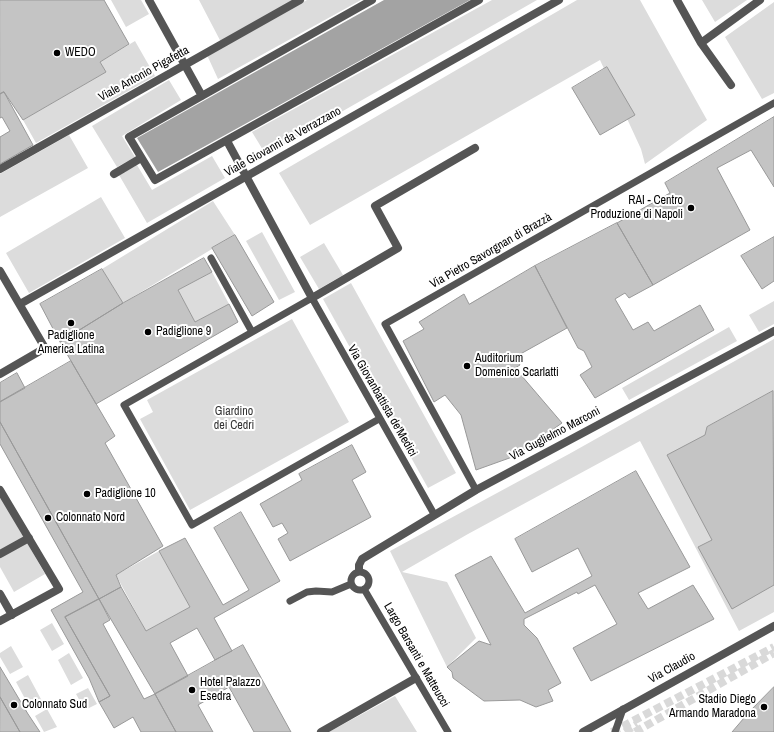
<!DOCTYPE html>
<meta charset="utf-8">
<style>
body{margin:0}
canvas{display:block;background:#fff}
</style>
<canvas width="774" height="732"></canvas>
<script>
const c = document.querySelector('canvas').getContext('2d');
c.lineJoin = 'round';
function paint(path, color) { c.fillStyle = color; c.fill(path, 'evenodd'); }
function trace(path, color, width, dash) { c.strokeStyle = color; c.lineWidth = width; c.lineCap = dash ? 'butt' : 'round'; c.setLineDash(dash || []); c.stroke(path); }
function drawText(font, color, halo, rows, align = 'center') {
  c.font = font + ' "Archivo Narrow",sans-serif'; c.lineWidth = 4; c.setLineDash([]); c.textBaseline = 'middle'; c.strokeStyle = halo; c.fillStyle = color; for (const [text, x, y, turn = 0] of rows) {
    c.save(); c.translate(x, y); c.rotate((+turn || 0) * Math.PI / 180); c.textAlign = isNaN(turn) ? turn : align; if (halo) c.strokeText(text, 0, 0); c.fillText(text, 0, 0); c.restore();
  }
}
const green = new Path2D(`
 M111,0H141L149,14L126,27Z
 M199,0H303L244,34L307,0H361L218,79L207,55L223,46Z
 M492,0H537L266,155L252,132Z
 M577,0H640L707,120L645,164L641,149L600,60L310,225L279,173Z
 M702,0H747L715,22Z
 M774,2V93L762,99L725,37Z
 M135,41L155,76L36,143L23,120L106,72L100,62Z
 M169,80L181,100L122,136L135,157L117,167L92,126Z
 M69,135L88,168L0,217V174Z
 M212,156L225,178L147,223L119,175L137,165L152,190Z
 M101,197L125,238L29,293L6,253Z
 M213,201L235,235L123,303L102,269Z
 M262,232L295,292L279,300L246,241Z
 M324,243L343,275L319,289L300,257Z
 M212,272L229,304L195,322L178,290Z
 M351,283L456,473L428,488L323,299Z
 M774,301V324L759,332L749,315Z
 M292,319L349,422L190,510L140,419L153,412L147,400Z
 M729,327L737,341L629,400L622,388Z
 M774,339V612L739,631L640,441L468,534L402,572L447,582L476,638L447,667L390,551L569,454Z
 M0,496L45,574L14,592L0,567Z
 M159,551L190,607L146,631L116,575Z
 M52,623L64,644L52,651L40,630Z
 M11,646L23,667L10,674L0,657V653Z
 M69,653L83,678L71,685L58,660Z
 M28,675L42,701L30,708L16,682Z
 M88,688L97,704L85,710L76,694Z
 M395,696L417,732H329Z
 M47,709L57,727L44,732L35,716Z`);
const water = new Path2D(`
 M384,0H470L158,172L137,138Z`);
const building = new Path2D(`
 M0,0H104L129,44L100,62L106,72L23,120L4,92L0,94Z
 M607,67L635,115L600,135L572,88Z
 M4,92L33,145L0,164V137L10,131L2,117L0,118V94Z
 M774,117V187L751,150L717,168L750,230L653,285L617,223L670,193L665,183Z
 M617,223L653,285L629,298L625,293L615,299L633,330L648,322L654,331L700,305L714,330L595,398L580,375L592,367L584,351L578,348L535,266Z
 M235,235L274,302L252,316L212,248Z
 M774,237V281L762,289L741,256Z
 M204,258L212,272L178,290L195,322L229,304L238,322L96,404L60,342L123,303Z
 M535,266L567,328L515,357L520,365L515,368L562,423L515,456L476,470L461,415L445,395L434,402L403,341L424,329L419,322L464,294L469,304Z
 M102,269L123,303L60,342L40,304Z
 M71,361L115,436L105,443L163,546L116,575L121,587L99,599L0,422V402Z
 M17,373L25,388L0,402V383Z
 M773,391L774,585L732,609L698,547L712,540L667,455L705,435L707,427Z
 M0,422L99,599L65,617L110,696L99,702L89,678L51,610L83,592L0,444Z
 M352,445L366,472L352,480L371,517L290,561L278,539L288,533L282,523L273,527L260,504L302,480L299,474Z
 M636,471L690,567L638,593L648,609L693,585L714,619L591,681L573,648L617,624L595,585L578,594L577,592L524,619V625L537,638L561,683L548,690L553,701L536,707L520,700L484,701L453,678L452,672L447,667L479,641L491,645L455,575L491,556L525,613L592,576L578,548L532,572L515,539Z
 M241,512L280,581L214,618L232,651L215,660L197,628L170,643L188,676L155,694L99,599L121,587L146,631L190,607L159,551L185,538L223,605L249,590L214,528Z
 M99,599L110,620L103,624L144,699L155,694L176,732H141L133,717L114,728L99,702L110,696L65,617Z
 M243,645L291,732H254L229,687L198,705L213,732H176L155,694Z
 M0,667L28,714L40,732H20L0,697Z
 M774,687V732H732L750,711Z
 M0,697L20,732H0Z`);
const secondaryTunnel = new Path2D(`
 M612,732L774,647
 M625,732L637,724
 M635,732L774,653`);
const service = new Path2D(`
 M211,258L252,332
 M379,419L192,525L124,405L312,298L434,514
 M476,490L385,324L774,103
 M351 581a9 9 0 1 1 18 0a9 9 0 1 1-18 0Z
 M364,589L448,732
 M290,601L307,592L316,591L332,592L351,584`);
const pedestrian = new Path2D(`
 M149,0L202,96
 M372,0L129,137L155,180L479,0
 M677,0L701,43L731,85
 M701,43L760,0
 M227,141L312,298L398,248L375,206L475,148
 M0,169L300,0
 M114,174L141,158
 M0,271L45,348L0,374
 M20,304L559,0
 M0,490L59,589L0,621
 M0,554L29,538
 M0,594L12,615
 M321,732L416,678
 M583,732L774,626`);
const minor = new Path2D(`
 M359,571V565L362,559L476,490L774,331`);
const serviceBridge = new Path2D(`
 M615,732L623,709`);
const markers = [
 [57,53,4,"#000"],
 [691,208,4,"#000"],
 [71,323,4,"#000"],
 [148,332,4,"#000"],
 [467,366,4,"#000"],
 [87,494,4,"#000"],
 [48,518,4,"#000"],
 [192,690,4,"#000"],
 [14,705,4,"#000"],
 [764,707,4,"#000"]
];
const poiNames = [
 ["WEDO",65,53],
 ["RAI - Centro",683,201,"right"],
 ["Produzione di Napoli",683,215,"right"],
 ["Padiglione 9",156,332],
 ["Padiglione",71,336,"center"],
 ["America Latina",71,350,"center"],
 ["Auditorium",475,359],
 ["Domenico Scarlatti",475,373],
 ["Padiglione 10",95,494],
 ["Colonnato Nord",56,518],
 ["Hotel Palazzo",200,683],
 ["Esedra",200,697],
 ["Stadio Diego",756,700,"right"],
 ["Armando Maradona",756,714,"right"],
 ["Colonnato Sud",22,705]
];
const streetNames = [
 ["Viale Antonio Pigafetta",144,74,-29],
 ["Viale Giovanni da Verrazzano",283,142,-29],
 ["Via Pietro Savorgnan di Brazzà",491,251,-30],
 ["Via Giovanbattista de'Medici",382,401,60],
 ["Via Guglielmo Marconi",555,434,-28],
 ["Largo Barsanti e Matteucci",416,655,60],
 ["Via Claudio",672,668,-29]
];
const parkNames = [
 ["Giardino",234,412],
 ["dei Cedri",234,426]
];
paint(green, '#dcdcdc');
paint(water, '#a3a3a3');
paint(building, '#c4c4c4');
trace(building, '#999', 1);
trace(secondaryTunnel, '#d9d9d9', 8, [8, 4]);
trace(service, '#555', 7);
trace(pedestrian, '#555', 8);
trace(minor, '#555', 8);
trace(serviceBridge, '#555', 7);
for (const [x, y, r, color] of markers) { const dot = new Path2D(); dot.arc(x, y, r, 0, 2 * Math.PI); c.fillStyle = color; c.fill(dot); trace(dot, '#fff', 1.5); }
drawText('12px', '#000', '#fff', poiNames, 'left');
drawText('12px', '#000', '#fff', streetNames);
drawText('12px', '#333', '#fff', parkNames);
</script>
